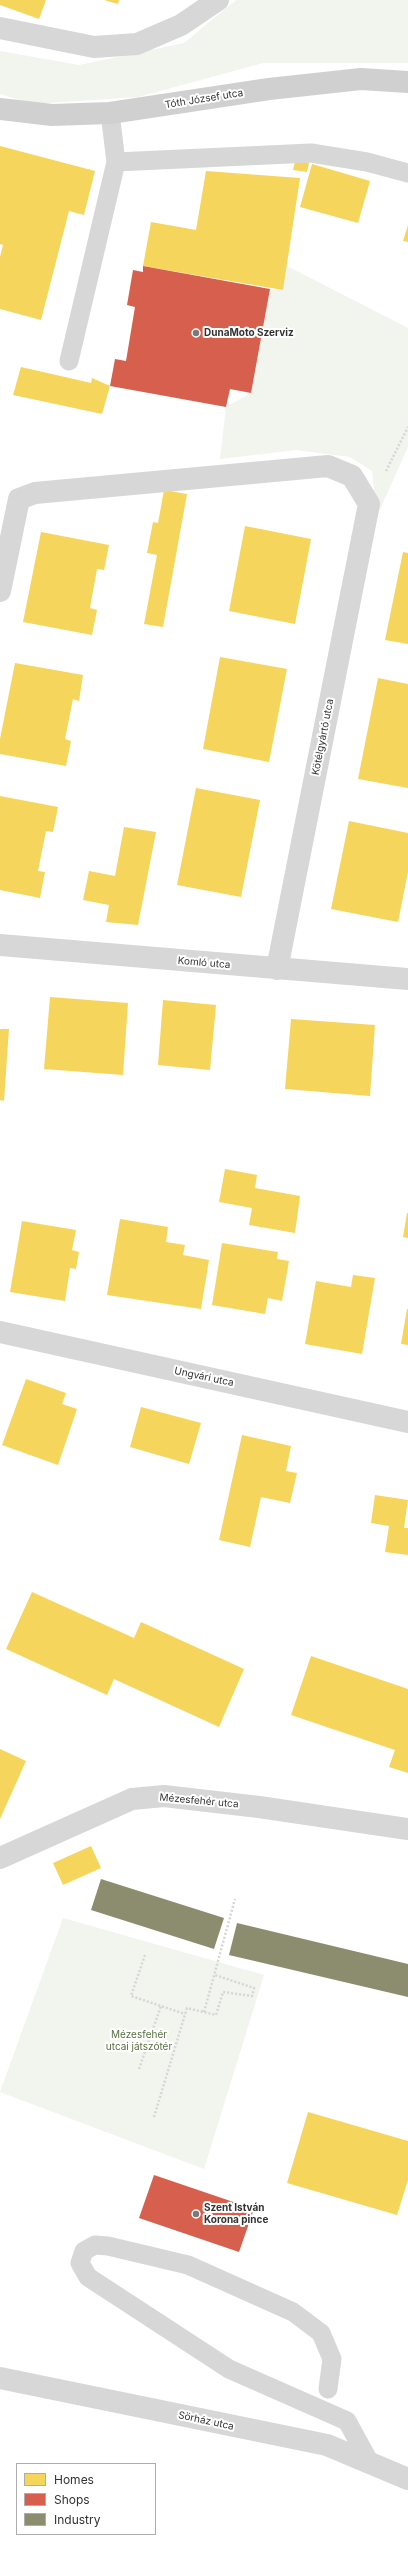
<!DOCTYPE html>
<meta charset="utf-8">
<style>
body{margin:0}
#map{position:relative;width:408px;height:2551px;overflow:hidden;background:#fff;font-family:Inter,sans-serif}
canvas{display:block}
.legend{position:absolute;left:16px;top:2463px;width:140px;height:72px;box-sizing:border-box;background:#fff;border:1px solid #adadad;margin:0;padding:5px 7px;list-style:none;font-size:12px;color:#333}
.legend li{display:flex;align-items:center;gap:8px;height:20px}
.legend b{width:20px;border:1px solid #adadad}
</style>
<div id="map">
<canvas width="408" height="2551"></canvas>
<ul class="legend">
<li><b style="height:11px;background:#f6d55c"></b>Homes</li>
<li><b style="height:11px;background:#d6604d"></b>Shops</li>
<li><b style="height:11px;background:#8c8c6e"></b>Industry</li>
</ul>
</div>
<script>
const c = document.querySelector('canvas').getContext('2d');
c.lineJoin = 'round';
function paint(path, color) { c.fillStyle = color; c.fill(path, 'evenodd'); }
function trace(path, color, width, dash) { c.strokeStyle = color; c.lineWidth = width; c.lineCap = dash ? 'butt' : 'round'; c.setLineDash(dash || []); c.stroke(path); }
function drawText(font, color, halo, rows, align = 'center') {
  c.font = font + ' Inter,sans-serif'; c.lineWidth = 4; c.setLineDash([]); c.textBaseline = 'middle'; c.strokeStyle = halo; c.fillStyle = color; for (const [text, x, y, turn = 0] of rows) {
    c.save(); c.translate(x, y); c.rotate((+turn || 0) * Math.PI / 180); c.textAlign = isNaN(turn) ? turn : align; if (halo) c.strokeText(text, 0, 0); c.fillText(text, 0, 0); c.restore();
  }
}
const green = new Path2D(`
 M236,0H408V63H263L138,97L32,104L0,94V51L79,65L184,43Z
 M287,266L408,328V447L377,516L372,471L350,457L296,450L220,459L226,407L251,393L270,289L283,290Z
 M63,1918L264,1975L204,2169L0,2092Z`);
const homes = new Path2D(`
 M0,0H46L39,19L0,5Z
 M104,0H119L118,4Z
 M0,146L95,171L84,215L69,211L41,320L0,309V257L3,245L0,244Z
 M296,156L310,159L307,172L293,170Z
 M312,164L370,181L358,223L300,207Z
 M206,171L300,178L283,290L143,266L151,222L196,230Z
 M408,225V242L403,241Z
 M21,367L91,383L92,378L110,386L102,414L13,395Z
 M164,490L187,494L163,627L144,624L157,555L147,553L153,522L158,523Z
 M245,526L311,539L295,624L229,611Z
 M41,532L109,545L104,570L97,569L90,608L97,610L92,635L23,622Z
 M403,552L408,553V644L385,640Z
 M220,657L287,669L269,762L203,749Z
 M15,663L83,675L79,701L73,699L65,739L71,741L66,766L0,754V739Z
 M378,678L408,684V788L358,779Z
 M196,788L260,800L241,897L177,885Z
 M0,796L58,807L53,832L46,831L38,871L45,872L40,898L0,890Z
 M349,821L408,833V872L398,922L331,909Z
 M124,827L156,832L138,925L106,922L109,905L83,900L89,871L115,876Z
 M50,997L128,1003L123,1075L44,1069Z
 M163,1000L216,1005L210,1070L158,1065Z
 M291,1019L375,1025L370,1096L285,1089Z
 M0,1029H9L4,1101L0,1100Z
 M225,1169L257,1175L255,1188L300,1196L295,1233L249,1225L252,1208L219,1202Z
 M407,1213H408V1238L403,1237Z
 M120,1219L168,1227L166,1242L185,1245L183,1255L209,1260L201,1309L107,1295Z
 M22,1221L76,1230L72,1250L79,1252L76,1269L70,1268L65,1301L10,1292Z
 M222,1243L278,1252L277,1259L289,1261L282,1301L268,1298L265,1314L212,1305Z
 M353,1275L375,1278L362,1354L305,1344L316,1281L351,1287Z
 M407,1309H408V1345L401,1344Z
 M26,1379L66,1393L62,1404L77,1409L58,1465L2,1445Z
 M141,1407L201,1423L189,1464L130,1447Z
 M242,1435L291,1446L286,1471L297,1473L290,1503L261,1497L250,1547L219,1540Z
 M375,1495L408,1500L404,1528H408V1555L385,1552L389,1526L371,1523Z
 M32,1592L134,1638L141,1622L244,1669L219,1727L114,1679L107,1695L6,1649Z
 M311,1656L408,1689V1773L389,1767L395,1750L291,1715Z
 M0,1749L26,1761L0,1819Z
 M91,1846L101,1868L63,1885L53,1863Z
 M308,2112L408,2141V2180L397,2215L287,2183Z`);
const shops = new Path2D(`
 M143,266L270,289L251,393L230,389L226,407L110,386L115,359L126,361L135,307L127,305L133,270L143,272Z
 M154,2175L254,2209L239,2252L139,2218Z`);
const industry = new Path2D(`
 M101,1879L224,1918L214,1949L91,1910Z
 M237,1923L408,1964V1997L229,1955Z`);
const path = new Path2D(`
 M386,471L408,427
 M145,1955L131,1996L185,2014
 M204,2012L235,1899
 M139,2069L161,2006
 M154,2117L187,2008L216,2015L223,1992L252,1996L254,1988L215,1975`);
const lane = new Path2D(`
 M110,113L116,162L311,153L367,162L408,173
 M69,361L116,162
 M328,2389L332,2359L321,2333L293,2312L188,2265L108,2246L95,2245L84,2251L80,2263L88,2277L229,2369L347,2421L370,2463`);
const street = new Path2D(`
 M0,28L94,47L137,44L181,25L218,0
 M0,591L19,499L35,493L328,466L352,476L369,504L277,969
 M0,945L408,979
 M0,1332L408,1422
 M0,1858L132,1799L164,1796L259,1807L408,1829
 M0,2378L327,2445L408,2479`);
const secondary = new Path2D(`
 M0,109L52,115L110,113L269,89L361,79L408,82`);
const markers = [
 [196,333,4,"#7a7a7a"],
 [196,2214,4,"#7a7a7a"]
];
const streetNames = [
 ["Tóth József utca",204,99,-9],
 ["Kötélgyártó utca",323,737,-79],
 ["Komló utca",204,963,5],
 ["Ungvári utca",204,1377,12],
 ["Mézesfehér utca",199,1801,5],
 ["Sörház utca",206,2421,12]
];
const poiNames = [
 ["DunaMoto Szerviz",204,333],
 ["Szent István",204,2208],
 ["Korona pince",204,2220]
];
const parkNames = [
 ["Mézesfehér",139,2035],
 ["utcai játszótér",139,2047]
];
paint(green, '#f1f5ed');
paint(homes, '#f6d55c');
paint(shops, '#d6604d');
paint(industry, '#8c8c6e');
trace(path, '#d6d6d6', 2.5, [2, 2]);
trace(lane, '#d7d7d7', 19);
trace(street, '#d7d7d7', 22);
trace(secondary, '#d0d0d0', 22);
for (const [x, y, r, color] of markers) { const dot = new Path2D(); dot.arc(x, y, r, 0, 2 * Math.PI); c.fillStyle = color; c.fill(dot); trace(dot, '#fff', 1.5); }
drawText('10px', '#333', '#fff', streetNames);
drawText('bold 10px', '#333', '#fff', poiNames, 'left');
drawText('10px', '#56703f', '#fff', parkNames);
</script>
